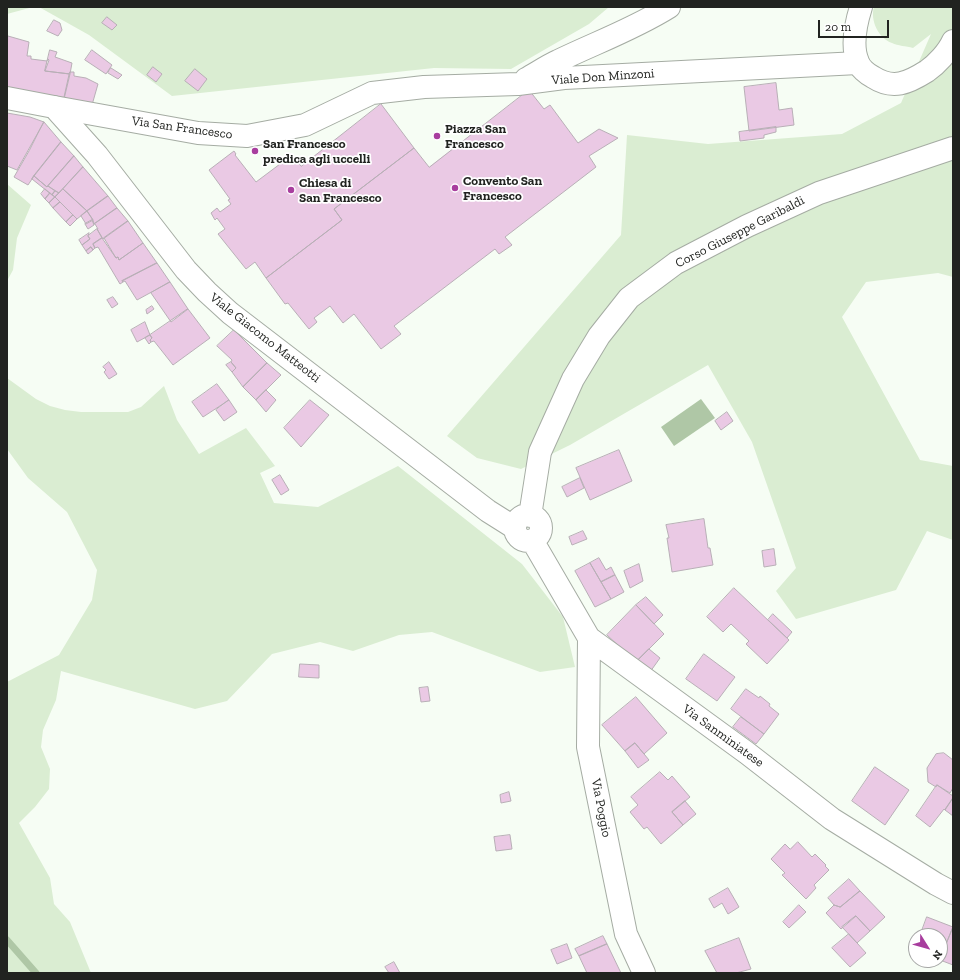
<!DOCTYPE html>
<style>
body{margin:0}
#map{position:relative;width:960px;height:980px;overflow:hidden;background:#f6fdf4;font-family:"Zilla Slab",serif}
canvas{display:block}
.frame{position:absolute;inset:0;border:8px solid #212320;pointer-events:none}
.north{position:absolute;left:908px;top:928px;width:40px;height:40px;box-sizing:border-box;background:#fff;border:1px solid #a6a7a6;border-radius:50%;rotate:127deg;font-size:11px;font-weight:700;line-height:16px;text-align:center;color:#212320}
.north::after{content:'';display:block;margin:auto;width:14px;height:18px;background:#a83d9e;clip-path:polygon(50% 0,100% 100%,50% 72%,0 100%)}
.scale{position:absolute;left:818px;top:20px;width:71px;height:18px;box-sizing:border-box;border:2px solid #212320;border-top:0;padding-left:5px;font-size:12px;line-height:14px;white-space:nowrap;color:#212320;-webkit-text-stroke:3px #fff;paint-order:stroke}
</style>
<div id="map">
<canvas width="960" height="980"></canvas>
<div class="frame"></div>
<div class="north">N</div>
<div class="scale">20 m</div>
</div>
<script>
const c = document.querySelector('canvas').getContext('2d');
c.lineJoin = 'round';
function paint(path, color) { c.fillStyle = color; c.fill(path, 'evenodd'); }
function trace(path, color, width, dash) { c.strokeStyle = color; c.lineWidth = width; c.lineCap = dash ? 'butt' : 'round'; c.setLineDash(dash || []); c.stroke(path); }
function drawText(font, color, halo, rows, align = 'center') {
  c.font = font + ' "Zilla Slab",serif'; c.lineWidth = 3.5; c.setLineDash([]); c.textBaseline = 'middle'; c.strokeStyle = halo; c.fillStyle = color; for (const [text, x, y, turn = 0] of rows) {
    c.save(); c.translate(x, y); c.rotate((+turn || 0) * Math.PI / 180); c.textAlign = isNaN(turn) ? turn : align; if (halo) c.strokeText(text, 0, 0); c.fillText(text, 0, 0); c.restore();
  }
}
const green = new Path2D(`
 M7,7H33L7,14Z
 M39,7H609L589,24L511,69L434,68L172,96L89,35Z
 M874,7H953V277L938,273L866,282L842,317L920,460L953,466V540L927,531L896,590L796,619L776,591L796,568L752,442L708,365L570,445L521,469L477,458L447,436L621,235L627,135L708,144L842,134L901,103L931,34L913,48C906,46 898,46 892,43C878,38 870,20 874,7Z
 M7,184L31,205L17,238L13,270L7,281Z
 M7,378L36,399L50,406L65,410L81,412H128L141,407L164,386L177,420L199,454L246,428L275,466L260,473L274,503L318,507L398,466L522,564L563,617L575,667L540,672L432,632L399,635L353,651L320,642L272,654L227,701L195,709L61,671L56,700L43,730L41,747L50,769L49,789L35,807L19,823L50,878L54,904L70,922L91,973H7V682L59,655L92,600L97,570L67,512L28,478L7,449Z`);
const water = new Path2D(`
 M701,399L715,418L674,446L661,427Z`);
const stream = new Path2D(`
 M7,940L36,973`);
const building = new Path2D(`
 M107,17L117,25L112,30L102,23Z
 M54,20L60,23L62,30L58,36L47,31Z
 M8,36L29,42L27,56H31V59L47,61L48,59L49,60L45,71L70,74L64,99L7,90Z
 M50,50L57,52L55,57L72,63L70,74L45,71Z
 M92,50L112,65L106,74L85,60Z
 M153,67L162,74L156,82L147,75Z
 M111,68L122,75L118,79L108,73Z
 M195,69L207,79L198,91L185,81Z
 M70,72H74V76L86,78L98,84L92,105L64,99Z
 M776,83L779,110L792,108L794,125L749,131L744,87Z
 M529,90L544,109L550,105L578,143L599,129L618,138L589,156L596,167L505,237L512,245L499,254L495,249L394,326L401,334L381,349L354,314L343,323L330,306L314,318L317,322L309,329L288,303L285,304L266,278L342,220L334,209L414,148L429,167Z
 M381,104L414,148L334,209L342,220L266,278L255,262L246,269L218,234L225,229L217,218L215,220L211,213L217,208L220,212L231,204L228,200L230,199L209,170L234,151L236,154L235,155L256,182L292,155L301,166Z
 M7,113L30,117L44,122L17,170L7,166Z
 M44,122L61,142L34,176L28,185L14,177L29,151Z
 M776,127V132L764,135V138L740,141L739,132Z
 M61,142L74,156L47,187L34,176Z
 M74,156L83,167L59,193L48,186Z
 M83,167L108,196L87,211L63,189Z
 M34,176L47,187L48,186L55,191L52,195L32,179Z
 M45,189L50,193L45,199L41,194Z
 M63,189L87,211L77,219L55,197Z
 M55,191L59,193L55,197L52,195Z
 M50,193L55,197L49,203L45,199Z
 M108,196L117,208L94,224L93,220L87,211Z
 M55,197L60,202L53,208L49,203Z
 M60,202L73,215L66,222L53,208Z
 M117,208L128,221L103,239L97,229H98L95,224H94Z
 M87,211L93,220L86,224L81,216Z
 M73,215L77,219L70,226L66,222Z
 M92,220L94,225L88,229L85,224Z
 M128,221L143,243L119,260L118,257L116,258L104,238Z
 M97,229L102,238L93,244L95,248L93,250L91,247L86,251L82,245L90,239L88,236Z
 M89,233L88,236L90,239L82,245L79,240Z
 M102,238L116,258L118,257L119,260L143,243L157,263L122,281L123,282L120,284L98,247L95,248L93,244Z
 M91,247L93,250L88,254L86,251Z
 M157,263L170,282L137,300L125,281L123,282L122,281Z
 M170,282L188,309L171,322L151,293Z
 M113,297L118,304L112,308L107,300Z
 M152,306L154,309L147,314L146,310Z
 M188,309L210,338L173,365L154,341L151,342L150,340L152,338L150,335Z
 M145,322L150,335L137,342L131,330Z
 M234,330L267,363L243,387L232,372L236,368L231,362L232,360L217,346Z
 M150,335L152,338L150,340L151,342L149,344L145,338Z
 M109,362L117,374L109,379L104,372L106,370L103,367Z
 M231,362L236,368L232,372L226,365Z
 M267,363L281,375L256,400L243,387Z
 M217,384L229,400L203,417L192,402Z
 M266,390L276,400L266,412L256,400Z
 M229,400L237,412L224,421L216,410Z
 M310,400L329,415L301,447L284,428Z
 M727,412L733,421L721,430L715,421Z
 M619,450L632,481L590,500L576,468Z
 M280,475L289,490L281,495L272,480Z
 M580,478L584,488L567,497L562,487Z
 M704,519L708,548H710L713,565L672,572L667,538H669L666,525Z
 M583,531L587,539L572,545L569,537Z
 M774,549L776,565L764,567L762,551Z
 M599,558L606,570L611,567L615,575L601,582L590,563Z
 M590,563L611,599L595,607L575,571Z
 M639,564L643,581L630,588L624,571Z
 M615,575L624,592L611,599L601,582Z
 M734,588L789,640L767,664L746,644L749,641L731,624L723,632L707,617Z
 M646,597L663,615L654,624L636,605Z
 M636,605L664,634L636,662L607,635Z
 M773,614L792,632L787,638L768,620Z
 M649,649L660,658L650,672L636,662Z
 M704,654L735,677L717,701L686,679Z
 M300,664L319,665V678L299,677Z
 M428,687L430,701L421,702L419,688Z
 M746,689L759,698L760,696L770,704L769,706L779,714L764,734L731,709Z
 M636,697L667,733L644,754L635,743L625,751L602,725Z
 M741,717L764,734L756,744L733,727Z
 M635,743L649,760L638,768L625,751Z
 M944,753L953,760V788L950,793L937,785L936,787L928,782L927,768L936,754Z
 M875,767L909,790L885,825L852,801Z
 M660,772L668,780L672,776L690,797L672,812L683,825L661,844L647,827L644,829L630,812L638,805L631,797Z
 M937,785L953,796V798L945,810L944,809L930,827L916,816Z
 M509,792L511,801L501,803L500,795Z
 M953,798V816L945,810Z
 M685,801L696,814L683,825L672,812Z
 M510,835L512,849L496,851L494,837Z
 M798,842L812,857L815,854L826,865L825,866L829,870L814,885L816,888L806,899L782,875L785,873L771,859L785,844L790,849Z
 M849,879L860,891L840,907L834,905L828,898Z
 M728,888L739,907L728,914L722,903L714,908L709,899Z
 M860,891L885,917L870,931L856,916L841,929L826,913L834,905L840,907Z
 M799,905L806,912L789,928L783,922Z
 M856,916L870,931L857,943L842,927Z
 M927,917L953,927L940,959V936H920Z
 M953,927V965L940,960Z
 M849,934L866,953L850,967L832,948Z
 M603,936L607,944L579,956L575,949Z
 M739,938L751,969L736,973H717L705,951Z
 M567,944L572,958L557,964L551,950Z
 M607,944L621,973H587L579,956Z
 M394,962L400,973H389L385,967Z`);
const minor = new Path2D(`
 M526,79C537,73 547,66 558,61C595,43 634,29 669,7
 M54,107L198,133L247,136L305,125L372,93L424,87L518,84L564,78L858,63`);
const tertiary = new Path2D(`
 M7,98L54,107L97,155L186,270L207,292L230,313L488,511L515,528`);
const secondary = new Path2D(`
 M861,7C856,23 851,46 858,62C860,68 867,74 873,77C893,90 908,83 927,71C937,64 948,52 953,41
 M515 528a13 13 0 1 1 26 0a13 13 0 1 1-26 0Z
 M530,516L540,452L573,379L599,336L629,298L676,263L747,226L819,193L953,148
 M532,540L589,638L747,753L832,819L936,884L953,893
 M589,638L588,747L626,934L644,973`);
const markers = [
 [437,136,4,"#a83d9e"],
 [255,151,4,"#a83d9e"],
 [455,188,4,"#a83d9e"],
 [291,190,4,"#a83d9e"]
];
const streetNames = [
 ["Viale Don Minzoni",603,77,-4],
 ["Via San Francesco",182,128,8],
 ["Corso Giuseppe Garibaldi",740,232,-27],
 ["Viale Giacomo Matteotti",265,338,38],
 ["Via Sanminiatese",723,736,36],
 ["Via Poggio",601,808,79]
];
const poiNames = [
 ["Piazza San",445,129],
 ["Francesco",445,144],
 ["San Francesco",263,144],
 ["predica agli uccelli",263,159],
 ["Convento San",463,181],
 ["Francesco",463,196],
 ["Chiesa di",299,183],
 ["San Francesco",299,198]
];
paint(green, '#daedd2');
paint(water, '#afc7a6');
trace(stream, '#afc7a6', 7);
paint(building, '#eac9e4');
trace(building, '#b8afb6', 1);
trace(minor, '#a5aca3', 24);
trace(tertiary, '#a5aca3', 24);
trace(secondary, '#a5aca3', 24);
trace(minor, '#fff', 22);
trace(tertiary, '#fff', 22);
trace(secondary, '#fff', 22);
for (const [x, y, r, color] of markers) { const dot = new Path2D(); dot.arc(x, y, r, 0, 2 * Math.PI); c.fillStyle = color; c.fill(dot); trace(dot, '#fff', 1.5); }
drawText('13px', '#212320', '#fff', streetNames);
drawText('bold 13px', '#212320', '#fff', poiNames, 'left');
</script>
